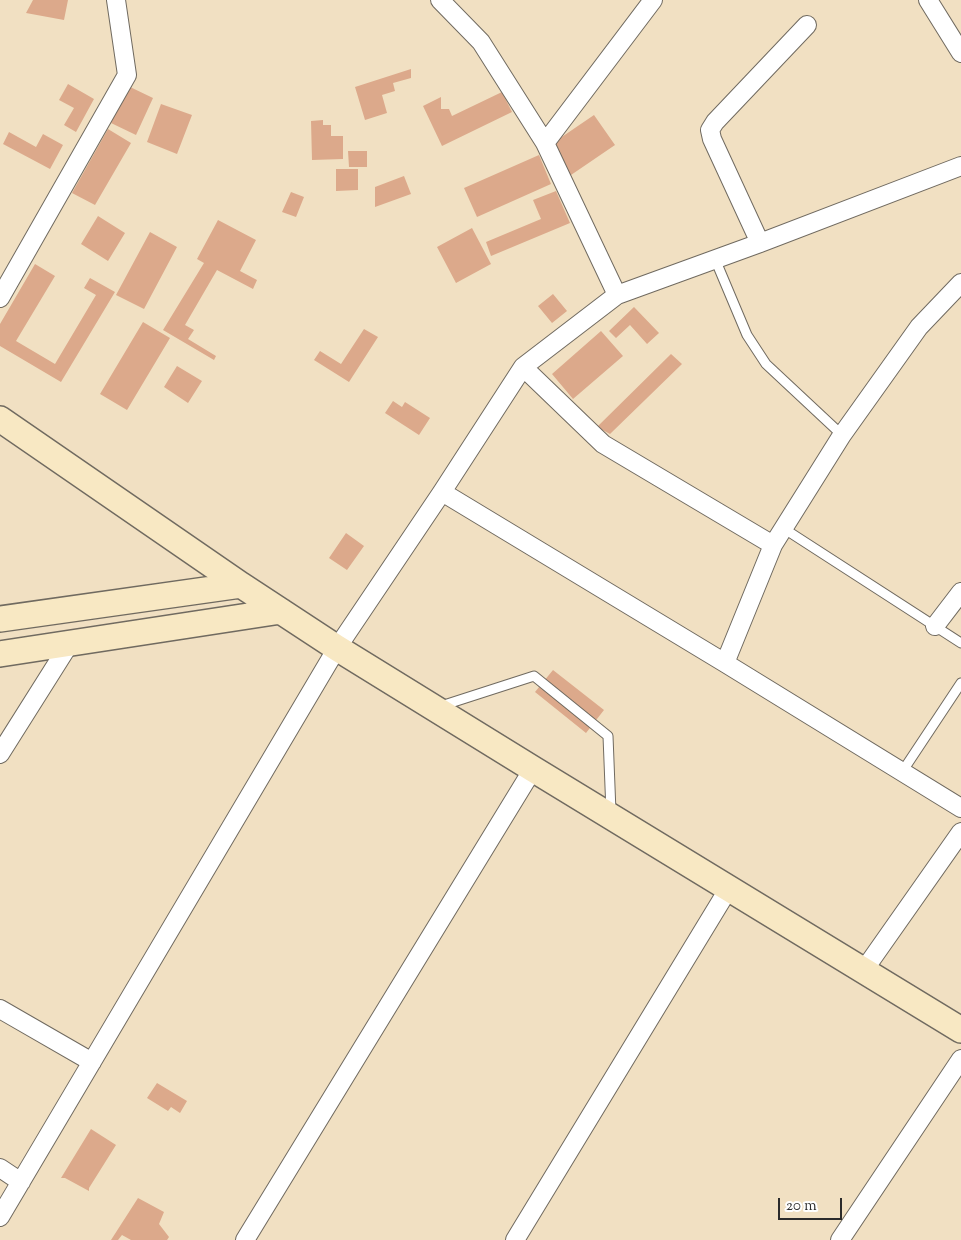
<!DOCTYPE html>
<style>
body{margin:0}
#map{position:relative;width:961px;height:1240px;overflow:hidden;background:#f1e0c2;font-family:"Sorts Mill Goudy",serif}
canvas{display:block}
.scale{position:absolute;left:778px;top:1198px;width:64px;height:22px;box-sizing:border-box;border:2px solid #2b2b2b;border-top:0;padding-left:6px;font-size:15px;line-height:18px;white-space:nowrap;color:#2b2b2b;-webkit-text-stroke:4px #fff;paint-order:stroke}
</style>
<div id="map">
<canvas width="961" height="1240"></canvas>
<div class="scale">20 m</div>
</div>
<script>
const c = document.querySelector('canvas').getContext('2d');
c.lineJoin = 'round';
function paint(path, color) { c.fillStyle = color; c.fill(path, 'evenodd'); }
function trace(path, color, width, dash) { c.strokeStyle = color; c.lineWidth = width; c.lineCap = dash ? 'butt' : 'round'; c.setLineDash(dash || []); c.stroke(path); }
const building = new Path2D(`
 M33,0H68L64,20L26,13Z
 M411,69V78L393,83L395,91L382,95L387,113L365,120L355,87Z
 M68,84L94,99L76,132L64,125L74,108L59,100Z
 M128,86L153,98L136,135L111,123Z
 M502,92L512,112L442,146L423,106L441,97V109H449L452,116Z
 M161,104L192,115L177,154L147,142Z
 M594,115L615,145L571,175L550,145Z
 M323,120V125H331V136H343V159L312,160L311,121Z
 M108,129L131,143L95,205L72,193Z
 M9,132L36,147L43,134L63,145L50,169L3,144Z
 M348,151H367V167H349Z
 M539,155L551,184L477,217L464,188Z
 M336,169H358V190L336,191Z
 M404,176L411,194L375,207V187Z
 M556,191L570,223L491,256L486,242L541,219L533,200Z
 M291,192L304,197L296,217L282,212Z
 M98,216L125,233L108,261L81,244Z
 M218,220L256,240L240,271L257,280L253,289L217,270L185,325L194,330L188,339L216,356L214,360L163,330L204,263L197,259Z
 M472,228L491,264L456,283L437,247Z
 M150,232L177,247L144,309L116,295Z
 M35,264L55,276L16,341L55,364L96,295L84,288L90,278L115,292L61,382L0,346V324Z
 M553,294L567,311L552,323L538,306Z
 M634,307L659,333L647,344L630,325L616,338L609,331Z
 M143,322L170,338L127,410L100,394Z
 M364,329L378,337L349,382L314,360L320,351L341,364Z
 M601,331L623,356L573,399L552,374Z
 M671,354L682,364L610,434L597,427Z
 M177,366L202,381L188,403L164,387Z
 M393,401L402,407L405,402L430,418L419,435L385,413Z
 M346,533L364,546L347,570L329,558Z
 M553,670L604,710L586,733L535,692Z
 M157,1083L187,1101L180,1113L171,1107L168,1111L147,1098Z
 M91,1129L116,1145L89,1188V1191L65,1178H61Z
 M138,1198L164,1212L159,1224L169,1237L167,1240H131L122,1235L118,1240H111Z`);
const lane = new Path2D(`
 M715,259L747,335L766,364L842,435
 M783,528L961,643
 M441,706L534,676L608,736L611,812
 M902,772L961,683`);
const street = new Path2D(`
 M440,0L481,42L545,143L617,295
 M928,0L961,53
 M545,143L653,0
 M760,243L712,139L710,130L715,122L807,25
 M0,298L127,75L116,0
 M523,367L603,444L773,545
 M442,492L725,663L961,808
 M935,626L961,592
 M725,663L773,545L842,435L919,327L961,283
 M0,754L70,643
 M864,970L961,832
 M0,1009L92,1062
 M0,1168L21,1182
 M0,1217L337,648L442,492L523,367L617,295L760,243L961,166
 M245,1240L533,769
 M515,1240L729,888
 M840,1240L961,1059`);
const secondary = new Path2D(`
 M0,419L241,585L337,648L533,769L961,1030
 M0,619L241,585
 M0,654L281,611`);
paint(building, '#dca98b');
trace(lane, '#706a60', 11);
trace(street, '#706a60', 20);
trace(secondary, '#706a60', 28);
trace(lane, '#fff', 9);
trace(street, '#fff', 18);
trace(secondary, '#f8e8c3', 25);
</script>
